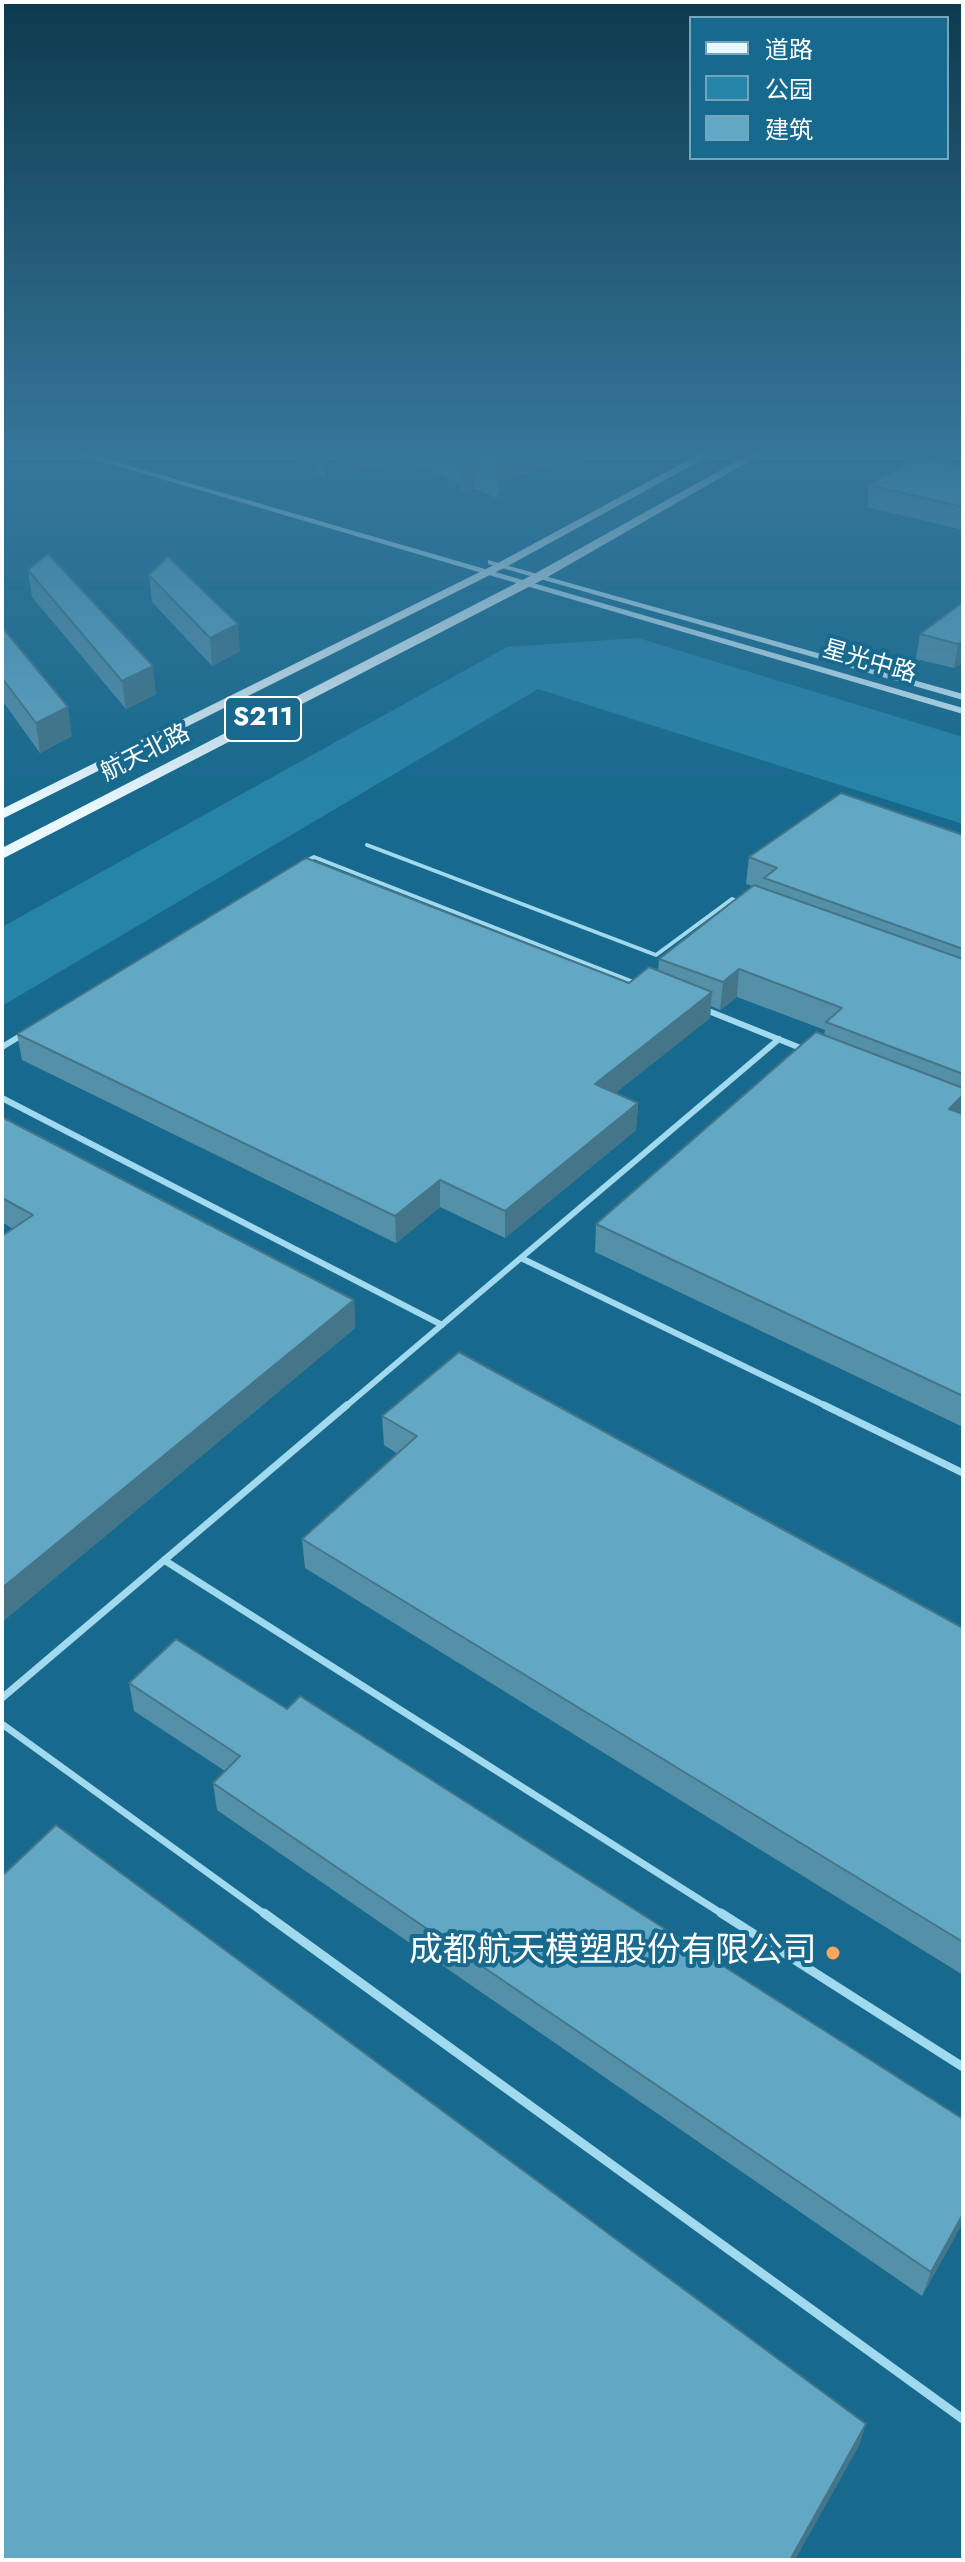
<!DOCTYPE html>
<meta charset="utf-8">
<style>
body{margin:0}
#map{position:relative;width:965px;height:2562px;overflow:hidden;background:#176a8d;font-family:Jost,"Noto Sans SC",sans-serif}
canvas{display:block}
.frame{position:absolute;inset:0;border:4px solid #fff;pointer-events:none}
.legend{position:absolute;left:689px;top:16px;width:260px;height:144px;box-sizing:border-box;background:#176a8d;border:2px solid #74a6bb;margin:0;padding:10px 14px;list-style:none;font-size:24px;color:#fff}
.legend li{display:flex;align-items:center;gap:16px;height:40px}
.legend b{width:40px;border:2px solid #74a6bb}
</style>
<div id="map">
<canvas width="965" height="2562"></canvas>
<div class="frame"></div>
<ul class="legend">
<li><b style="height:10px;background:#e9f8ff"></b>道路</li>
<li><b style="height:22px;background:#2684a9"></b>公园</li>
<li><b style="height:22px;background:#62a7c3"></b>建筑</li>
</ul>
</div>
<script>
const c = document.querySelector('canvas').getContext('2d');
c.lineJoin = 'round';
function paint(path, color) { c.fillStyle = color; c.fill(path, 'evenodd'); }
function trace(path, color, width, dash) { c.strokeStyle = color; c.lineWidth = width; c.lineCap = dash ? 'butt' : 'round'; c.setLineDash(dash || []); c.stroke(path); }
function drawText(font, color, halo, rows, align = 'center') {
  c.font = font + ' Jost,"Noto Sans SC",sans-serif'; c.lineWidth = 8; c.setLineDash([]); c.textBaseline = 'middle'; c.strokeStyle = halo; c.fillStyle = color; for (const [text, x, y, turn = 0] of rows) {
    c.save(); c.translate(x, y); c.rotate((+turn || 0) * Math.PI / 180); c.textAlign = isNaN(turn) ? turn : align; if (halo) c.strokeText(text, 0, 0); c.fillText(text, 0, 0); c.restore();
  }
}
const green = new Path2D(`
 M638,638L963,737V824L538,689L2,1006V927L507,647Z`);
const serviceFar3 = new Path2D(`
 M367,845L656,955L732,899L740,902
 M304,862L314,857L636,983`);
const serviceFar2 = new Path2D(`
 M706,1010L803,1049
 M2,1047L22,1035
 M2,1098L442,1325
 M521,1258L828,1407
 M345,1407L779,1039`);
const serviceFar1 = new Path2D(`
 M824,1405L963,1473
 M164,1560L724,1915
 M2,1698L347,1405
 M2,1724L266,1915`);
const service = new Path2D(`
 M264,1913L963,2419
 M721,1913L963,2067`);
const secondary = new Path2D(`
 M66,451H79L963,708V714Z
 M488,560L963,694V700L488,564Z`);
const primary = new Path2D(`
 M705,451H718L506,567L2,819V809L498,563Z
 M755,451H767L544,579L2,859V848L536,573Z`);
const wall = new Path2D(`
 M296,451H323L325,479Z
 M338,451H595L593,456L583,455L504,480V485L497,498L475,489L461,493V483L407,462L339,472Z
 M963,467V530L867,507L869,485Z
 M28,570L156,694L126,709L32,597Z
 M149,575L240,651L212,666L152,602Z
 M963,602V663L954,668L916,659L920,634Z
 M2,627L72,736L40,753L2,700Z
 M963,835V1427L595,1252L596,1224L824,1036L825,1030L737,997L720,1010L711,1006L710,1018L615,1093L638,1103L636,1130L505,1238L440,1207L396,1243L22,1060L17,1034L629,983L658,971L659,959L753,886L746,884L749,857Z
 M2,1117L354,1300L355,1328L3,1621L2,1620V1236L13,1229L2,1222Z
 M382,1416L963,1628V1975L305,1568L302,1539L398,1454L384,1445Z
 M129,1683L963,2222L922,2296L217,1810L213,1783L225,1771L134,1711Z`);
const shadedWall = new Path2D(`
 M338,451H407V462L339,472Z
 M499,451H583V455L504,480V485L497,498Z
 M475,457V489L461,493V462Z
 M238,624L240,651L212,666L210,638Z
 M963,641V663L954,668L958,644Z
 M153,666L156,694L126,709L122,681Z
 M68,707L72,736L40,753L36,723Z
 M739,969L737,997L720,1010L723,982Z
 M712,992L710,1018L593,1111L595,1084Z
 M963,1095V1113L962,1117L949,1109Z
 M638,1103L636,1130L505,1238V1211Z
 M440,1180V1207L396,1243L395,1216Z
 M354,1300L355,1328L3,1621L2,1588Z
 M963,2214V2222L922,2296L931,2272Z
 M866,2424L859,2446L795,2560H790Z`);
const building = new Path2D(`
 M458,451H500L504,453L498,466L475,457L461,462L467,454Z
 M918,457L963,467V507L869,485Z
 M48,554L153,666L122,681L28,570Z
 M168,557L238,624L210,638L149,575Z
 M963,602V641L958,644L920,634Z
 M2,627L68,707L36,723L2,678Z
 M841,793L963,835V949L764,878L777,868L749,857Z
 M306,858L629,983L649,967L712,992L595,1084L638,1103L505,1211L440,1180L395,1216L17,1034Z
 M754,885L963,959V1074L826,1022L842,1008L739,969L723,982L659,959Z
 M816,1032L963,1088V1095L949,1109L963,1114V1396L596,1224Z
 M2,1117L354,1300L2,1588V1236L33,1215L2,1198Z
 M459,1352L963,1628V1942L302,1539L417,1436L382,1416Z
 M176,1639L287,1709L300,1696L963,2119V2214L931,2272L213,1783L240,1756L129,1683Z
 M56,1825L866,2424L790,2560H2V1876Z`);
const markers = [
 [833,1953,8,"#ffa65f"]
];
const farStreetnames = [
 ["星光中路",869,663,16],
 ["航天北路",146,754,-27]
];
const shields = [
 [263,719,76]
];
const shieldNames = [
 ["S211",263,719]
];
const nearPoinames = [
 ["成都航天模塑股份有限公司",817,1953]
];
paint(green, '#2684a9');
trace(serviceFar3, '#a1d9ef', 4);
trace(serviceFar2, '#a1d9ef', 6);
trace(serviceFar1, '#a1d9ef', 7);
trace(service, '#a1d9ef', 9);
paint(secondary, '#cfedfa');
paint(primary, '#e9f8ff');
paint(wall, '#5490a8');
paint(shadedWall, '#457588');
paint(building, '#62a7c3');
trace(building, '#457588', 2);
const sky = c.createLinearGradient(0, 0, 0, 810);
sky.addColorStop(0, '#0d3a4e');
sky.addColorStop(0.56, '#36769a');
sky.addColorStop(1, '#36769a00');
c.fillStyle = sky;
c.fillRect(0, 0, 965, 810);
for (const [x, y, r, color] of markers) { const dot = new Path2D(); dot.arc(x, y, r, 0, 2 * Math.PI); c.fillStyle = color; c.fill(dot); trace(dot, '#176a8d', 3); }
drawText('24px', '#fff', '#176a8d', farStreetnames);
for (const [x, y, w] of shields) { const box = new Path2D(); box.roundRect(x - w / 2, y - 22, w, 44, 6); c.fillStyle = '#176a8d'; c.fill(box); trace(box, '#fff', 2); }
drawText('bold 26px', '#fff', null, shieldNames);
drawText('34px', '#fff', '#176a8d', nearPoinames, 'right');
</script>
